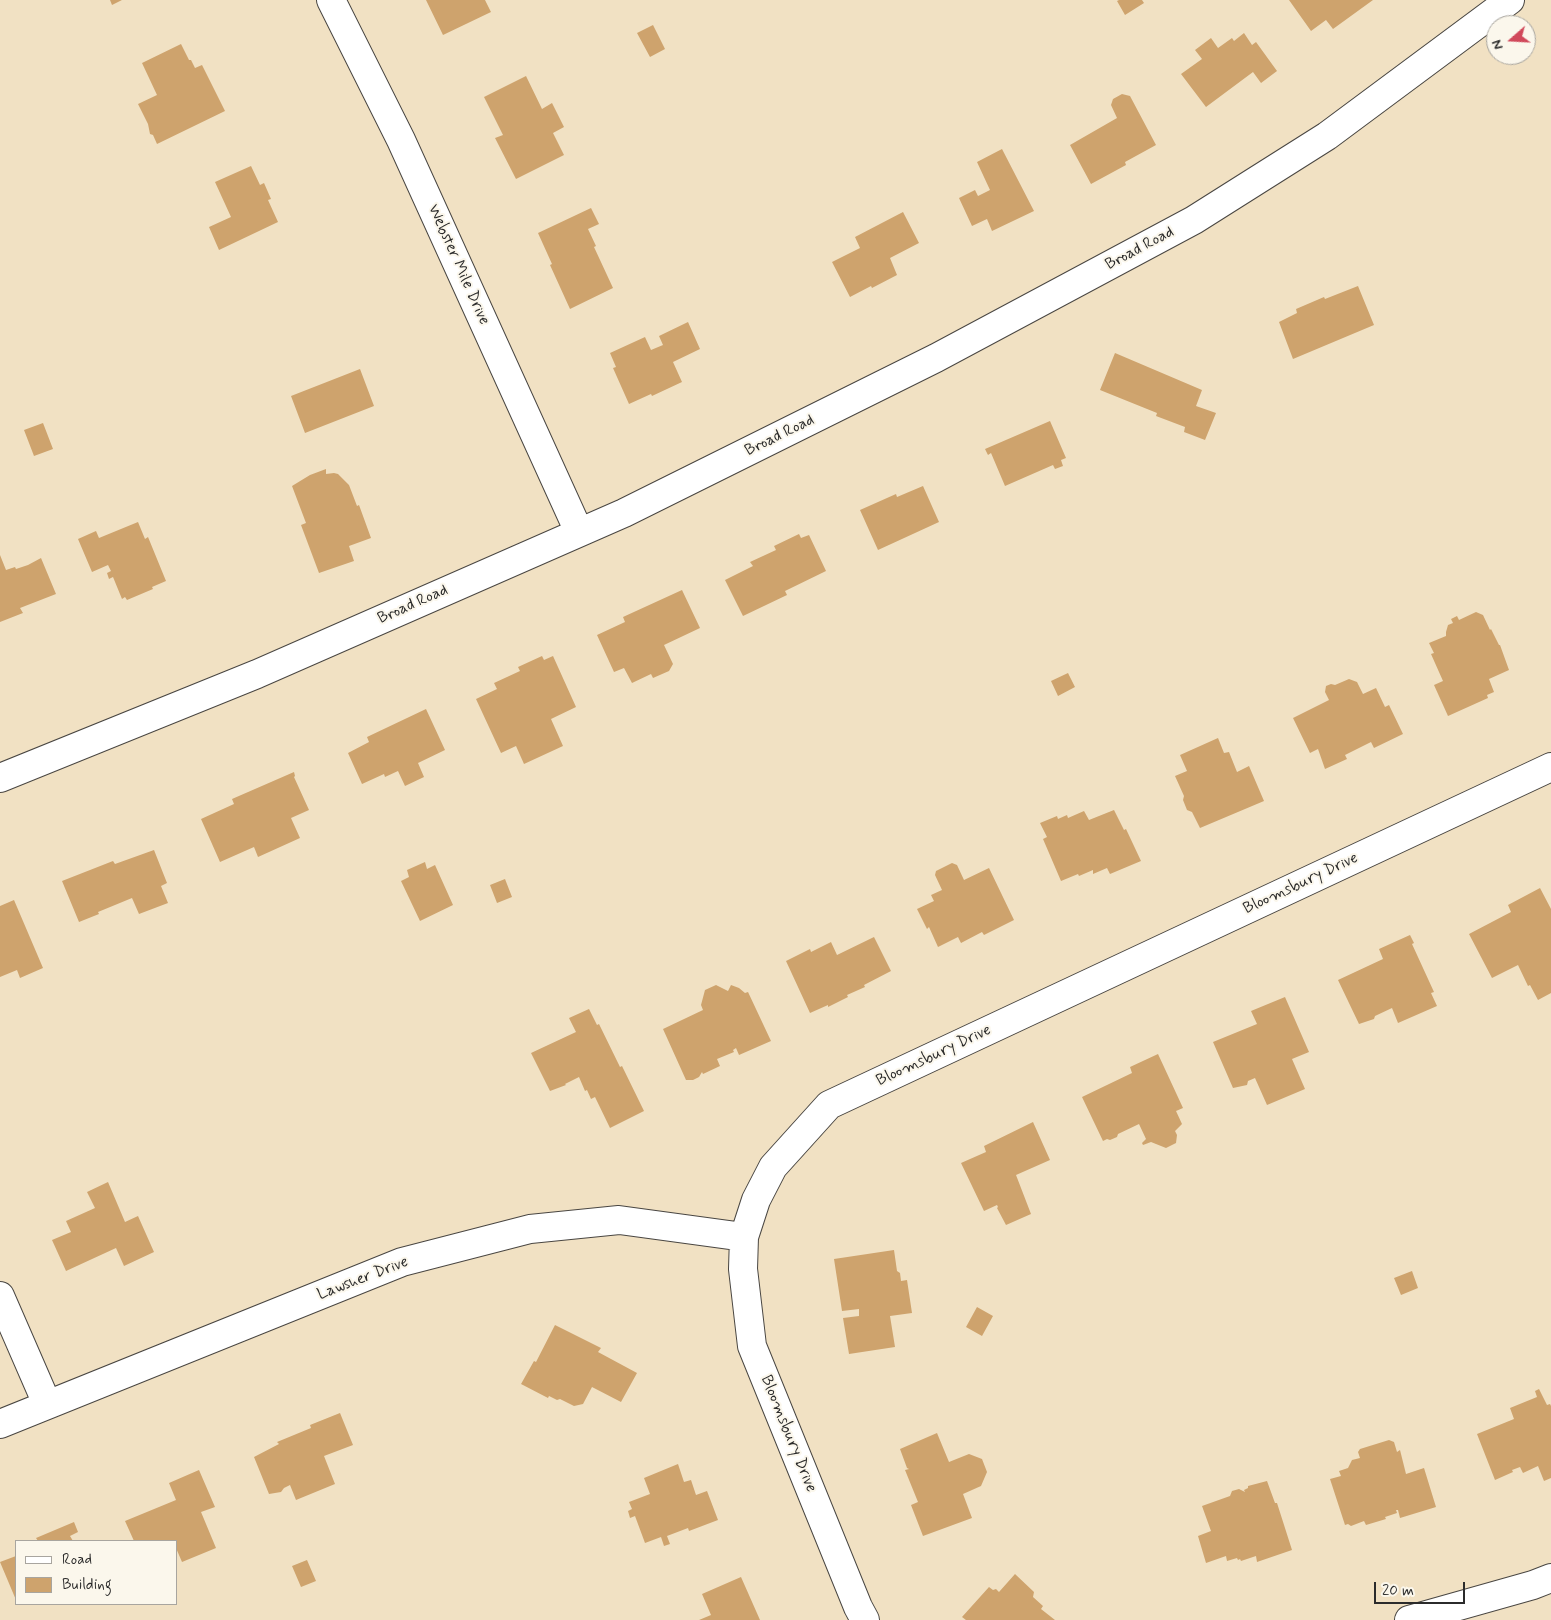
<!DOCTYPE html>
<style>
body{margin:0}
#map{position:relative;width:1551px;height:1620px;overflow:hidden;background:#f1e1c3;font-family:Mynerve,sans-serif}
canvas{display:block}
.legend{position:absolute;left:15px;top:1540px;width:162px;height:65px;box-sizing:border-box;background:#fbf7ec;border:1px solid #a8a59f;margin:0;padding:6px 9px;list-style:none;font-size:15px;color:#2b2b2b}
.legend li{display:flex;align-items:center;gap:10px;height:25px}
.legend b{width:25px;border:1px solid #a8a59f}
.north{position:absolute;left:1486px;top:15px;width:50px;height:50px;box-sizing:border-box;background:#fbf7ec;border:1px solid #a8a59f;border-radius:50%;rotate:251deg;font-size:14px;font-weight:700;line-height:20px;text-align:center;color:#2b2b2b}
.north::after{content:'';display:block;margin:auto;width:18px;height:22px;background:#d1495b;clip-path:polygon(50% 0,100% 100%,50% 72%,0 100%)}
.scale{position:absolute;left:1374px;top:1582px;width:91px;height:22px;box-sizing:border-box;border:2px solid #2b2b2b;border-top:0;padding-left:6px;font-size:15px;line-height:18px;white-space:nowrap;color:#2b2b2b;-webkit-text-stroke:4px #fbf7ec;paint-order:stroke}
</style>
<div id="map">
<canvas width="1551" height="1620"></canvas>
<ul class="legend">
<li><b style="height:6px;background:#fff"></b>Road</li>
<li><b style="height:14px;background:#cea36d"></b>Building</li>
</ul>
<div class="north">N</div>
<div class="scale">20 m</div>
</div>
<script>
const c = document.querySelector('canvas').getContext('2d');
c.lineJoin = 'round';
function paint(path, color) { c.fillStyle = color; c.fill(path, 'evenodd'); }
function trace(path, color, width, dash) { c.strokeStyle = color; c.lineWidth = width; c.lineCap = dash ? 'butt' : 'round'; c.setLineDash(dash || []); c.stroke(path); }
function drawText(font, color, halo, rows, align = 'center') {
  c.font = font + ' Mynerve,sans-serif'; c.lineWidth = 4; c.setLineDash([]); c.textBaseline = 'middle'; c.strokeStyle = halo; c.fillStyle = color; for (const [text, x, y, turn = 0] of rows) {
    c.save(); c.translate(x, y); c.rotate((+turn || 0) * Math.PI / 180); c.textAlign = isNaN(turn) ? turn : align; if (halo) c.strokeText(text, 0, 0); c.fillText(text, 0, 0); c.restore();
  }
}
const building = new Path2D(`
 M110,0H122L112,5Z
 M426,0H485L491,12L443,35Z
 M1119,0H1142L1144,3L1125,15L1117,1Z
 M1289,0H1373L1333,29L1326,20L1311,31Z
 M653,25L665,49L650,57L637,33Z
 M1244,33L1252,45L1256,42L1277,71L1261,83L1253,72L1206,107L1181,74L1202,59L1195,50L1211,38L1218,48L1232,38L1234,41Z
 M181,44L189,60H191L195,68L202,65L225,111L157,144L153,135L150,134L148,124L138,104L157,95L142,63Z
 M526,76L542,109L552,103L564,127L553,133L564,155L516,179L495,138L503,135L484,97Z
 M1122,94L1130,96L1156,145L1125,162L1126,165L1091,184L1070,145L1117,118L1111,105L1113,99Z
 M1002,149L1034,211L992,231L987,219L972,226L959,198L975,190L978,196L990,190L977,162Z
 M251,166L260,185L264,183L271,199L268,200L278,222L219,250L209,227L231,217L215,182Z
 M591,208L599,224L588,229L596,246L594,247L613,288L570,309L550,265L552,264L538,233Z
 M903,212L919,243L890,258L897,275L872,288L871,286L850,297L832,262L860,248L855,237Z
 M1358,286L1374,325L1293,359L1279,322L1297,313L1296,309L1324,297L1325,299Z
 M688,322L700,349L673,362L682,382L652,396L651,394L629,404L613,368L616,367L610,353L645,337L651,350L663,345L659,336Z
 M1115,353L1202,390L1196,406L1216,413L1205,440L1184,432L1185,427L1156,416L1157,413L1100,390Z
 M360,369L374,406L305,433L291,396Z
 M1050,421L1066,458L1061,460L1063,466L1055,469L1053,465L1005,486L991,453L988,455L985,449Z
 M43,423L53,449L34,456L24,430Z
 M326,469V474L334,473L338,474L349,485L357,506L359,505L371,538L349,546L354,561L319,573L301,525L306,523L292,486L310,475Z
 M923,486L939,522L878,550L860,510L896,494L897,497Z
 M138,522L145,539L148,537L166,581L152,587L153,589L127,600L125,597L122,599L113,577L109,579L107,573L111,571L108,565L92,572L78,539L96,531L99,538Z
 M799,534L801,538L809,535L826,571L785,591L787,595L743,616L725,580L753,566L750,562L776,550L774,546Z
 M0,555L6,570L15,567L16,569L28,565L41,558L56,594L20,608L23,613L0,622Z
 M682,590L700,628L664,645L673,664L669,671L653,678L651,674L632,683L624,668L614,672L597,635L625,622L623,617Z
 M1476,612L1483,615L1490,630L1491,629L1499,645H1500L1509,670L1489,679L1494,692L1487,695L1488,698L1448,716L1434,685L1443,681L1431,654L1434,653L1429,643L1446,636V632L1448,625L1453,623L1451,619L1457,616L1459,620Z
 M542,656L544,660L553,656L576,707L551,719L563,746L524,764L516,746L501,753L476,699L497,689L494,683L520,671L518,667Z
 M1068,673L1075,687L1058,696L1051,681Z
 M1349,679L1357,682L1363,694L1376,688L1385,707L1389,705L1403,734L1374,748L1371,742L1345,755L1347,759L1325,769L1318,749L1310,753L1293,718L1329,700L1325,692L1326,686L1331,684L1335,685Z
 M426,709L445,750L418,763L424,777L405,786L398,771L385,777L384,774L362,784L348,753L369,742L367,737Z
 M1218,738L1224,753L1229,752L1237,772L1249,766L1264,801L1200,828L1192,812L1187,810L1183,800L1184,796L1175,776L1187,771L1180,755Z
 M294,772L295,776L294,777L309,810L291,818L300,838L258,857L254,847L220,862L201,819L234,804L232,799Z
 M1114,810L1124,830L1126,829L1141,861L1110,874L1107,868L1093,874V870L1079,876L1078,874L1061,881L1043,839L1047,837L1040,823L1057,816L1058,819L1067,815L1068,818L1084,811L1089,820Z
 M154,850L167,883L161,886L168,903L139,914L132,898L98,912L99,914L79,922L62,881L113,861L115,864Z
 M425,862L427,869L435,865L453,905L420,921L401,881L409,877L407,870Z
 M952,863L957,865L964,880L989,868L1014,920L984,935L982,932L961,943L958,937L938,947L929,927L927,929L917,909L934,901L931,895L942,890L935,875L936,871Z
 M505,879L512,897L497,903L490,885Z
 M1540,888L1551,909V993L1538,1000L1530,985L1528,986L1518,965L1492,978L1469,934L1511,912L1508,905Z
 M14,900L43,968L20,978L17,970L0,977V906Z
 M1410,935L1414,943L1412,944L1434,992L1431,993L1437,1006L1398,1023L1392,1008L1375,1016L1374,1019L1359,1024L1338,980L1383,959L1379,949Z
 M874,937L891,971L864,985L865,987L847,995L848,997L828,1007V1005L810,1013L786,961L810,949L811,952L831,942L837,955Z
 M716,985L728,991L731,985L739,988L745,993L748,992L771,1041L739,1055L736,1048L733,1050L734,1052L717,1059L720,1066L703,1074L702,1072L699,1077L693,1080H686L663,1029L703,1010L701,1005L705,990Z
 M1285,997L1309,1052L1292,1059L1305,1089L1267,1105L1255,1078L1248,1081L1247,1085L1233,1088L1213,1042L1257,1024L1251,1011Z
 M589,1009L597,1025L599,1024L620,1067L622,1066L644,1111L610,1128L595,1097L591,1099L587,1090L585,1091L579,1077L565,1084L566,1085L550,1091L531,1053L576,1032L569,1018Z
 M1158,1054L1183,1108L1176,1111L1182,1124L1175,1131L1177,1135L1176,1143L1166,1148L1151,1142L1143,1145L1142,1143L1146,1139L1139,1124L1118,1134L1117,1137L1110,1140L1107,1139L1103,1141L1082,1097L1132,1073L1130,1067Z
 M1033,1122L1050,1160L1016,1175L1031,1214L1006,1225L997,1208L998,1207L997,1205L984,1211L961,1163L986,1152L984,1146Z
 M108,1182L125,1222L138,1216L154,1252L124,1266L116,1248L66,1271L52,1240L71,1232L66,1221L95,1208L87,1192Z
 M894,1250L897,1271L900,1273L901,1281L907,1280L912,1313L890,1316L895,1347L849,1354L843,1318L859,1316V1309L842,1311L834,1259Z
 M1412,1271L1418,1288L1401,1295L1394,1278Z
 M977,1307L993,1316L982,1336L966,1327Z
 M555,1325L601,1348L598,1352L637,1373L621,1402L592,1387L583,1404L574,1406L560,1399L557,1400L549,1396L548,1398L521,1384L534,1361L536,1362Z
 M1539,1389L1547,1405L1550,1404L1551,1406V1478L1544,1481L1538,1466L1523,1473L1520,1467L1512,1470L1513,1472L1495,1480L1477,1434L1514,1419L1510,1408L1537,1397L1535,1391Z
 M340,1413L353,1445L324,1456L335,1484L296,1500L290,1485L284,1488L281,1492L269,1494L254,1457L279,1444L277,1442L311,1428L310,1425Z
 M937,1433L949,1462L969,1454L982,1459L987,1472L981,1486L963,1494L972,1518L923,1536L911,1505L918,1502L905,1470L909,1469L907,1468L900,1449Z
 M1389,1440L1394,1442L1397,1452L1400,1450L1406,1474L1424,1468L1436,1507L1400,1518L1398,1510H1396L1397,1513L1385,1517L1386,1519L1366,1525L1364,1521L1351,1526L1348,1524L1345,1525L1330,1479L1341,1476L1339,1471L1348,1468L1352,1460L1360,1458L1358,1452L1360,1449Z
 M678,1464L684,1482L691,1480L696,1495L707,1491L718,1520L689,1531L688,1528L667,1536L670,1544L664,1546L661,1537L645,1543L635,1516L630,1518L628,1511L632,1509L629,1502L650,1494L644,1478Z
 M199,1470L215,1507L201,1512L216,1548L182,1562L176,1548V1541H134L125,1521L176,1500L169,1483Z
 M1267,1481L1275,1503H1277L1292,1550L1257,1562L1256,1556L1241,1561L1240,1559L1238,1560L1237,1558L1227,1561L1226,1556L1206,1563L1198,1536L1211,1531L1202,1506L1230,1496L1232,1491L1239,1489L1245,1492L1244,1490L1248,1488V1486Z
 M74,1522L78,1532L70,1536L73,1541H38L36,1538Z
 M16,1556V1600L0,1562Z
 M307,1560L316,1581L301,1587L292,1566Z
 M1015,1574L1034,1592L1033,1597L1043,1606L1041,1609L1055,1620H966L962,1617L989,1587L993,1590L996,1589L999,1592Z
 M741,1577L760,1620H699L711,1615L702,1594Z`);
const street = new Path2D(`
 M331,0L401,140L579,532
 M0,778L257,674L624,513L936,358L1194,220L1327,136L1510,0
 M0,1296L47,1404
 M0,1424L402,1262L530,1229L619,1220L744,1237
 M865,1620L858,1607L752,1346L743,1269L744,1237L756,1200L773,1167L829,1105L1551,767
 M1409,1620L1533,1585L1551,1578`);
const streetNames = [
 ["Broad Road",1140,249,-28],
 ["Webster Mile Drive",458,265,66],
 ["Broad Road",780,436,-26],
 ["Broad Road",413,605,-24],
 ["Bloomsbury Drive",1301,884,-25],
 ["Bloomsbury Drive",934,1056,-25],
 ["Lawsher Drive",363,1279,-21],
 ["Bloomsbury Drive",788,1434,68]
];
paint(building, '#cea36d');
trace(street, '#494642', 30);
trace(street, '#fff', 28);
drawText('16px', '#2b2b2b', '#fbf7ec', streetNames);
</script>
